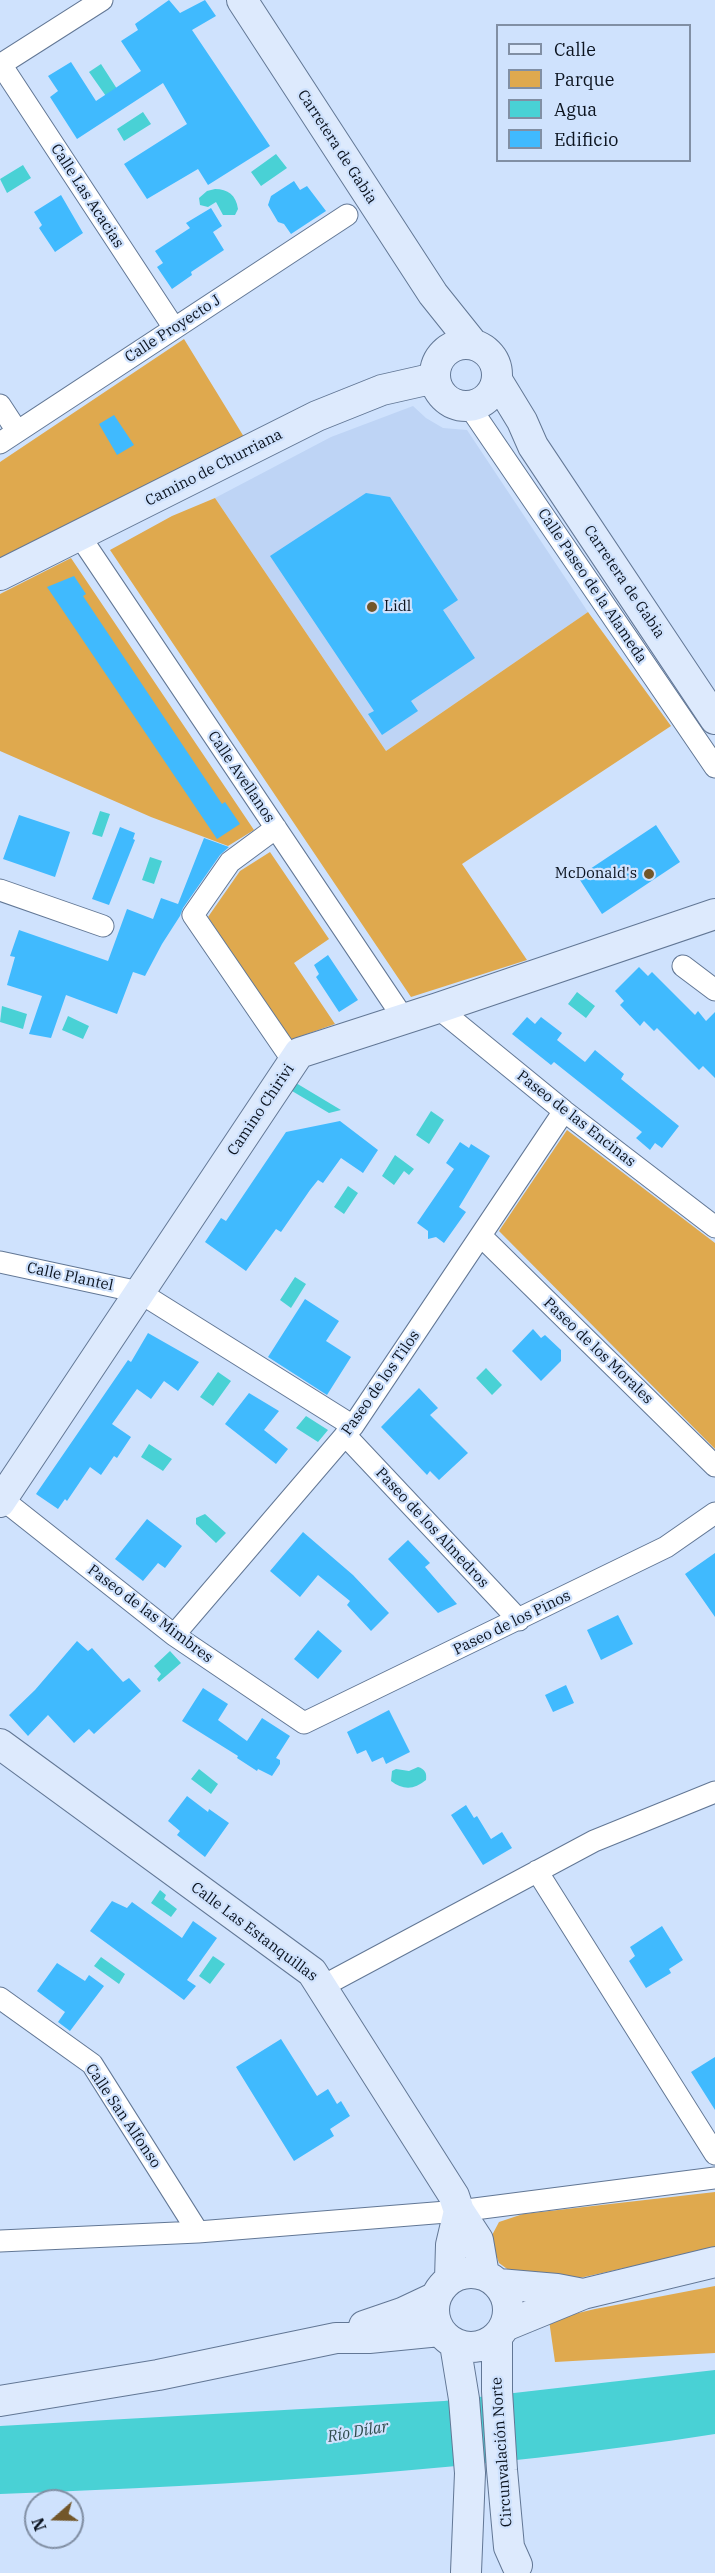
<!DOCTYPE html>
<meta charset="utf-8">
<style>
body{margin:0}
#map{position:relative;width:715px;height:2573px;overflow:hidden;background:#cfe2fd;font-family:"IBM Plex Serif",serif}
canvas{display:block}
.legend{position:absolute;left:496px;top:24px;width:195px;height:138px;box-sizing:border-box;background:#cfe2fd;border:2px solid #818fa4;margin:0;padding:8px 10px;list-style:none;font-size:18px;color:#0b131f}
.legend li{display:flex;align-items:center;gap:12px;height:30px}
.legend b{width:30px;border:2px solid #818fa4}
.north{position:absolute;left:24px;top:2489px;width:60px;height:60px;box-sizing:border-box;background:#cfe2fd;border:2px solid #818fa4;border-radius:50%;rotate:250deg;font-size:16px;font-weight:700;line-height:24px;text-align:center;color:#0b131f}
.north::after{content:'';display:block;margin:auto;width:21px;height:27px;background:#725629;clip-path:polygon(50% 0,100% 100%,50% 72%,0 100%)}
</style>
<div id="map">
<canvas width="715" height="2573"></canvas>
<ul class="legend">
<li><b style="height:8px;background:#ddeafd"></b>Calle</li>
<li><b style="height:16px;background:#dfa94e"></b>Parque</li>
<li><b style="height:16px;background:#49d1d5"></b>Agua</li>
<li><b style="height:16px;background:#40bafe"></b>Edificio</li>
</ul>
<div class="north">N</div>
</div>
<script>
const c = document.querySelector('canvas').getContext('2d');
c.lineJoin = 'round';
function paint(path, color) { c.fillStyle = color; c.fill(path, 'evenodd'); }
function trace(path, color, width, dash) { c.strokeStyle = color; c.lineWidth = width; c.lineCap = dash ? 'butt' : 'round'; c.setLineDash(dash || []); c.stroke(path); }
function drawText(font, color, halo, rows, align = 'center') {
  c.font = font + ' "IBM Plex Serif",serif'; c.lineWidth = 4.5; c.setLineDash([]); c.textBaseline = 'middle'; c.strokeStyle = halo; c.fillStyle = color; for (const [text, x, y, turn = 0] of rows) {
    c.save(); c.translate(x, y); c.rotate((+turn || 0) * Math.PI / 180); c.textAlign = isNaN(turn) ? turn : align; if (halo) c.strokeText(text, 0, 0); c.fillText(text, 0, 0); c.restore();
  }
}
const built = new Path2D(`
 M413,406L426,418L443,428L467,430L588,612L386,751L215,498L331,437Z`);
const green = new Path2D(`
 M184,339L244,437L0,561V462Z
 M215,498L386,751L588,612L671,726L462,864L527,960L411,997L110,550L172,516Z
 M71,558L254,830L228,846L151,817L0,751V594Z
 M270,852L329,939L294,963L335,1024L290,1040L208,917L240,871Z
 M567,1130L715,1243V1449L499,1231Z
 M715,2192V2248L575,2279L510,2271L499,2263L490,2239L499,2222L523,2214Z
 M715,2286V2353L555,2362L549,2320L595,2309Z`);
const water = new Path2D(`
 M101,64L119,92L108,99L89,72Z
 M143,112L151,124L124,141L117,129Z
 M276,154L287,168L261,186L251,172Z
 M23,165L31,178L7,193L0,179Z
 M215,189C228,189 236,195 238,209L235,215H223L216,202L208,207L200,205L199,198L207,191Z
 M100,811L110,814L102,837L92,834Z
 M150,857L162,861L154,884L142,880Z
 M577,992L595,1006L586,1018L568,1004Z
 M2,1006L27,1014L23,1029L0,1022Z
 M68,1016L89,1026L83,1039L62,1030Z
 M296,1083L341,1110L329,1113L292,1091Z
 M431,1111L444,1120L429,1144L416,1135Z
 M395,1155L414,1169L409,1175L404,1171L394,1185L382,1176Z
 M348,1186L358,1193L344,1214L334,1207Z
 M295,1277L306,1284L291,1308L280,1300Z
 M486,1368L502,1385L492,1395L476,1378Z
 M218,1372L231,1381L213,1406L200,1397Z
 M306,1416L328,1430L318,1442L296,1428Z
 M149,1444L172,1459L163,1471L141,1457Z
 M205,1514L226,1533L216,1543L196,1524V1518Z
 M170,1651L181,1663L159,1682L157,1679L161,1674L154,1666Z
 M418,1767C425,1769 427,1773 426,1780C414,1790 403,1790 391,1781L392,1771L396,1769L409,1771Z
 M199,1769L218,1784L211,1794L191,1779Z
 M160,1890L166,1895L164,1899L177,1909L171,1917L151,1903Z
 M213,1956L225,1964L210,1984L199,1976Z
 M101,1957L125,1974L119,1984L94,1966Z
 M715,2370V2434C479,2471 239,2485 0,2494V2426L444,2401Z`);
const building = new Path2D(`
 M169,0L180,13L205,0L216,16L192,30L270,146L208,185L198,169L147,199L124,164L187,124L163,83L77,139L50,97L58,91L48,76L71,62L96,101L141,71L121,41L138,30L135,24Z
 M294,181L300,190L307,186L326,211L291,234L284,224L278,222L268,205L271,196Z
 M61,195L83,233L55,252L39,228L42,225L34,212Z
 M211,208L222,226L213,232L224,250L191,272L192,275L172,289L157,267L163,263L155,251L190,228L186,223Z
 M114,415L134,445L117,455L99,424Z
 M366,493L390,497L458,600L443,610L475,658L411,701L418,711L382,735L368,714L374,711L270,556Z
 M74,576L86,594L83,596L222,804L225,802L240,824L217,839L47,587Z
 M19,815L70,832L55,877L3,859Z
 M656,825L680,862L602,914L578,877Z
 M120,827L135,833L133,839L135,840L109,905L92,899Z
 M204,838L229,847L220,855L183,908L180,916L162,944L145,976L133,972L117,1014L66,995L51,1038L29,1034L42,996L7,985L15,957L10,956L19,930L108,961L127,909L153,919L161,898L178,904Z
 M328,955L358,1000L339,1012L316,977L319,974L314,965Z
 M639,967L648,976L652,972L695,1015L698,1011L706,1021L715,1012V1078L703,1066L699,1070L657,1028L654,1031L644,1021L640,1026L620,1005L624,1001L615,991Z
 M527,1017L535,1024L541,1017L562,1033L557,1040L585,1062L595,1050L624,1074L621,1079L679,1126L662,1148L655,1143L650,1150L636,1138L642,1132L554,1062L551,1065L512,1034Z
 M340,1121L378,1150L363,1173L341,1158L323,1183L318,1180L310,1190L281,1232L276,1229L246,1271L205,1242L221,1218L226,1221L286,1132Z
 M460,1142L469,1148L471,1144L490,1156L459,1207L466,1212L444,1243L436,1237L428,1239V1231L417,1223L454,1169L446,1163Z
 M305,1299L339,1321L326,1341L351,1357L327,1395L268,1357Z
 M533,1329L541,1338L545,1335L561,1350V1361L541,1381L512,1351Z
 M148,1333L199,1362L178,1391L164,1381L151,1399L137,1389L112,1424L131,1437L117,1458L114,1456L101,1475L90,1467L67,1501L65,1499L58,1509L36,1494L128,1360L131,1362Z
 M419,1388L438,1408L430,1415L468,1453L439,1480L430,1471L427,1475L381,1427Z
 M249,1393L279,1411L264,1430L288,1449L276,1464L225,1424Z
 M147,1519L182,1546L165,1568L158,1563L143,1581L115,1559Z
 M303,1532L353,1575L389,1613L371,1631L347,1605L350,1601L318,1575L300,1597L270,1571Z
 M408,1540L430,1563L425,1567L457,1604L438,1613L388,1559Z
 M715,1553V1617L685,1574Z
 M618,1615L633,1644L601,1660L587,1630Z
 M318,1630L342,1651L318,1679L294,1659Z
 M77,1641L88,1651L92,1648L123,1682L129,1678L141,1691L94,1734L89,1729L74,1743L48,1715L28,1736L9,1715L35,1690Z
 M566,1685L574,1703L553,1712L545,1695Z
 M203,1688L228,1704L218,1720L247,1741L262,1718L290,1736L276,1758L280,1760V1764L272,1776L258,1769L257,1771L237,1758L238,1756L182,1721Z
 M389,1710L410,1752L386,1764L383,1757L372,1762L366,1750L357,1754L347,1732Z
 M187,1796L208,1812L209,1809L229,1823L205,1857L177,1835L180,1831L168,1821Z
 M466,1805L474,1818L477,1816L491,1839L502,1832L512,1848L483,1865L451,1815Z
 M112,1901L127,1908L132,1902L182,1938L193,1921L217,1938L187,1980L196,1986L184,2000L90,1931Z
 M662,1926L683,1960L669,1969L671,1973L646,1988L629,1961L635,1956L630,1947Z
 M57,1963L85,1981L89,1975L104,1986L70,2031L58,2022L65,2012L37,1991Z
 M281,2039L317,2096L328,2089L337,2104L341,2101L350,2116L330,2129L334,2136L294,2161L236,2067Z
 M715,2057V2110L691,2072Z`);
const street = new Path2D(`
 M0,63L174,328
 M0,65L102,0
 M0,405L17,431
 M469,406L715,767
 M0,443L347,215
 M79,535L404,1019
 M276,828L230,862L193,915L293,1061
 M0,890L103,926
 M683,966L715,990
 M438,1008L564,1111L715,1227
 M481,1236L715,1466
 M0,1262L139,1292L353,1426
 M345,1435L519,1620
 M2,1499L174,1635L304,1723L666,1547L715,1513
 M174,1635L353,1426L564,1111
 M537,1871L715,2154
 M323,1986L594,1841L715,1792
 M0,1998L92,2064L198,2232
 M0,2241L198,2232L459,2211L715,2178`);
const secondary = new Path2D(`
 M242,0L433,294L473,344
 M435 375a31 31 0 1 1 62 0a31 31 0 1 1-62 0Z
 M497,380L522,421L533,446L715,719
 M0,575L317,416L382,390L435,378
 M0,1502L299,1053L438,1008L715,914
 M0,1744L312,1972L454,2196L459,2211L478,2240L484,2275
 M434 2310a37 37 0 1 1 74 0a37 37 0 1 1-74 0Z
 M450,2279L451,2245L459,2211
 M499,2284L557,2289L583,2294
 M364,2326L402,2313L436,2297
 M505,2326L583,2294L715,2262
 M497,2337V2391L502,2470L509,2547L517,2565
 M455,2344L464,2399L470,2473L466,2572
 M0,2401L158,2375L336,2338H369L440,2331`);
const markers = [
 [372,607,6,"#725629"],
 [649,874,6,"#725629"]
];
const streetNames = [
 ["Carretera de Gabia",337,147,57],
 ["Calle Las Acacias",87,196,57],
 ["Calle Proyecto J",173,329,-33],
 ["Camino de Churriana",214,468,-27],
 ["Carretera de Gabia",624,582,56],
 ["Calle Paseo de la Alameda",592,586,56],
 ["Calle Avellanos",241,777,56],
 ["Camino Chirivi",261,1110,-56],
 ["Paseo de las Encinas",576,1119,38],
 ["Calle Plantel",70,1277,12],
 ["Paseo de los Morales",598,1351,44],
 ["Paseo de los Tilos",381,1383,-55],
 ["Paseo de los Almedros",432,1528,47],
 ["Paseo de las Mimbres",150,1614,37],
 ["Paseo de los Pinos",512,1623,-26],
 ["Calle Las Estanquillas",254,1932,37],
 ["Calle San Alfonso",123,2116,56],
 ["Circunvalación Norte",502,2452,-94]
];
const poiNames = [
 ["Lidl",384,607],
 ["McDonald's",637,874,"right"]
];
const waterNames = [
 ["Río Dílar",358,2432,-10]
];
paint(built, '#bed4f5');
paint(green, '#dfa94e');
paint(water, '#49d1d5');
paint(building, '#40bafe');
trace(street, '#627795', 23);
trace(secondary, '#627795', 32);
trace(street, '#fff', 21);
trace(secondary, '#ddeafd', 30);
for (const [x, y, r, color] of markers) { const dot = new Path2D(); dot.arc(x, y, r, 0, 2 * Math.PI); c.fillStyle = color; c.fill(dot); trace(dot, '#cfe2fd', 2); }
drawText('15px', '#0b131f', '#cfe2fd', streetNames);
drawText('15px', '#0b131f', '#cfe2fd', poiNames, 'left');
drawText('italic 16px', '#2f4c4d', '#cfe2fd', waterNames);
</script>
